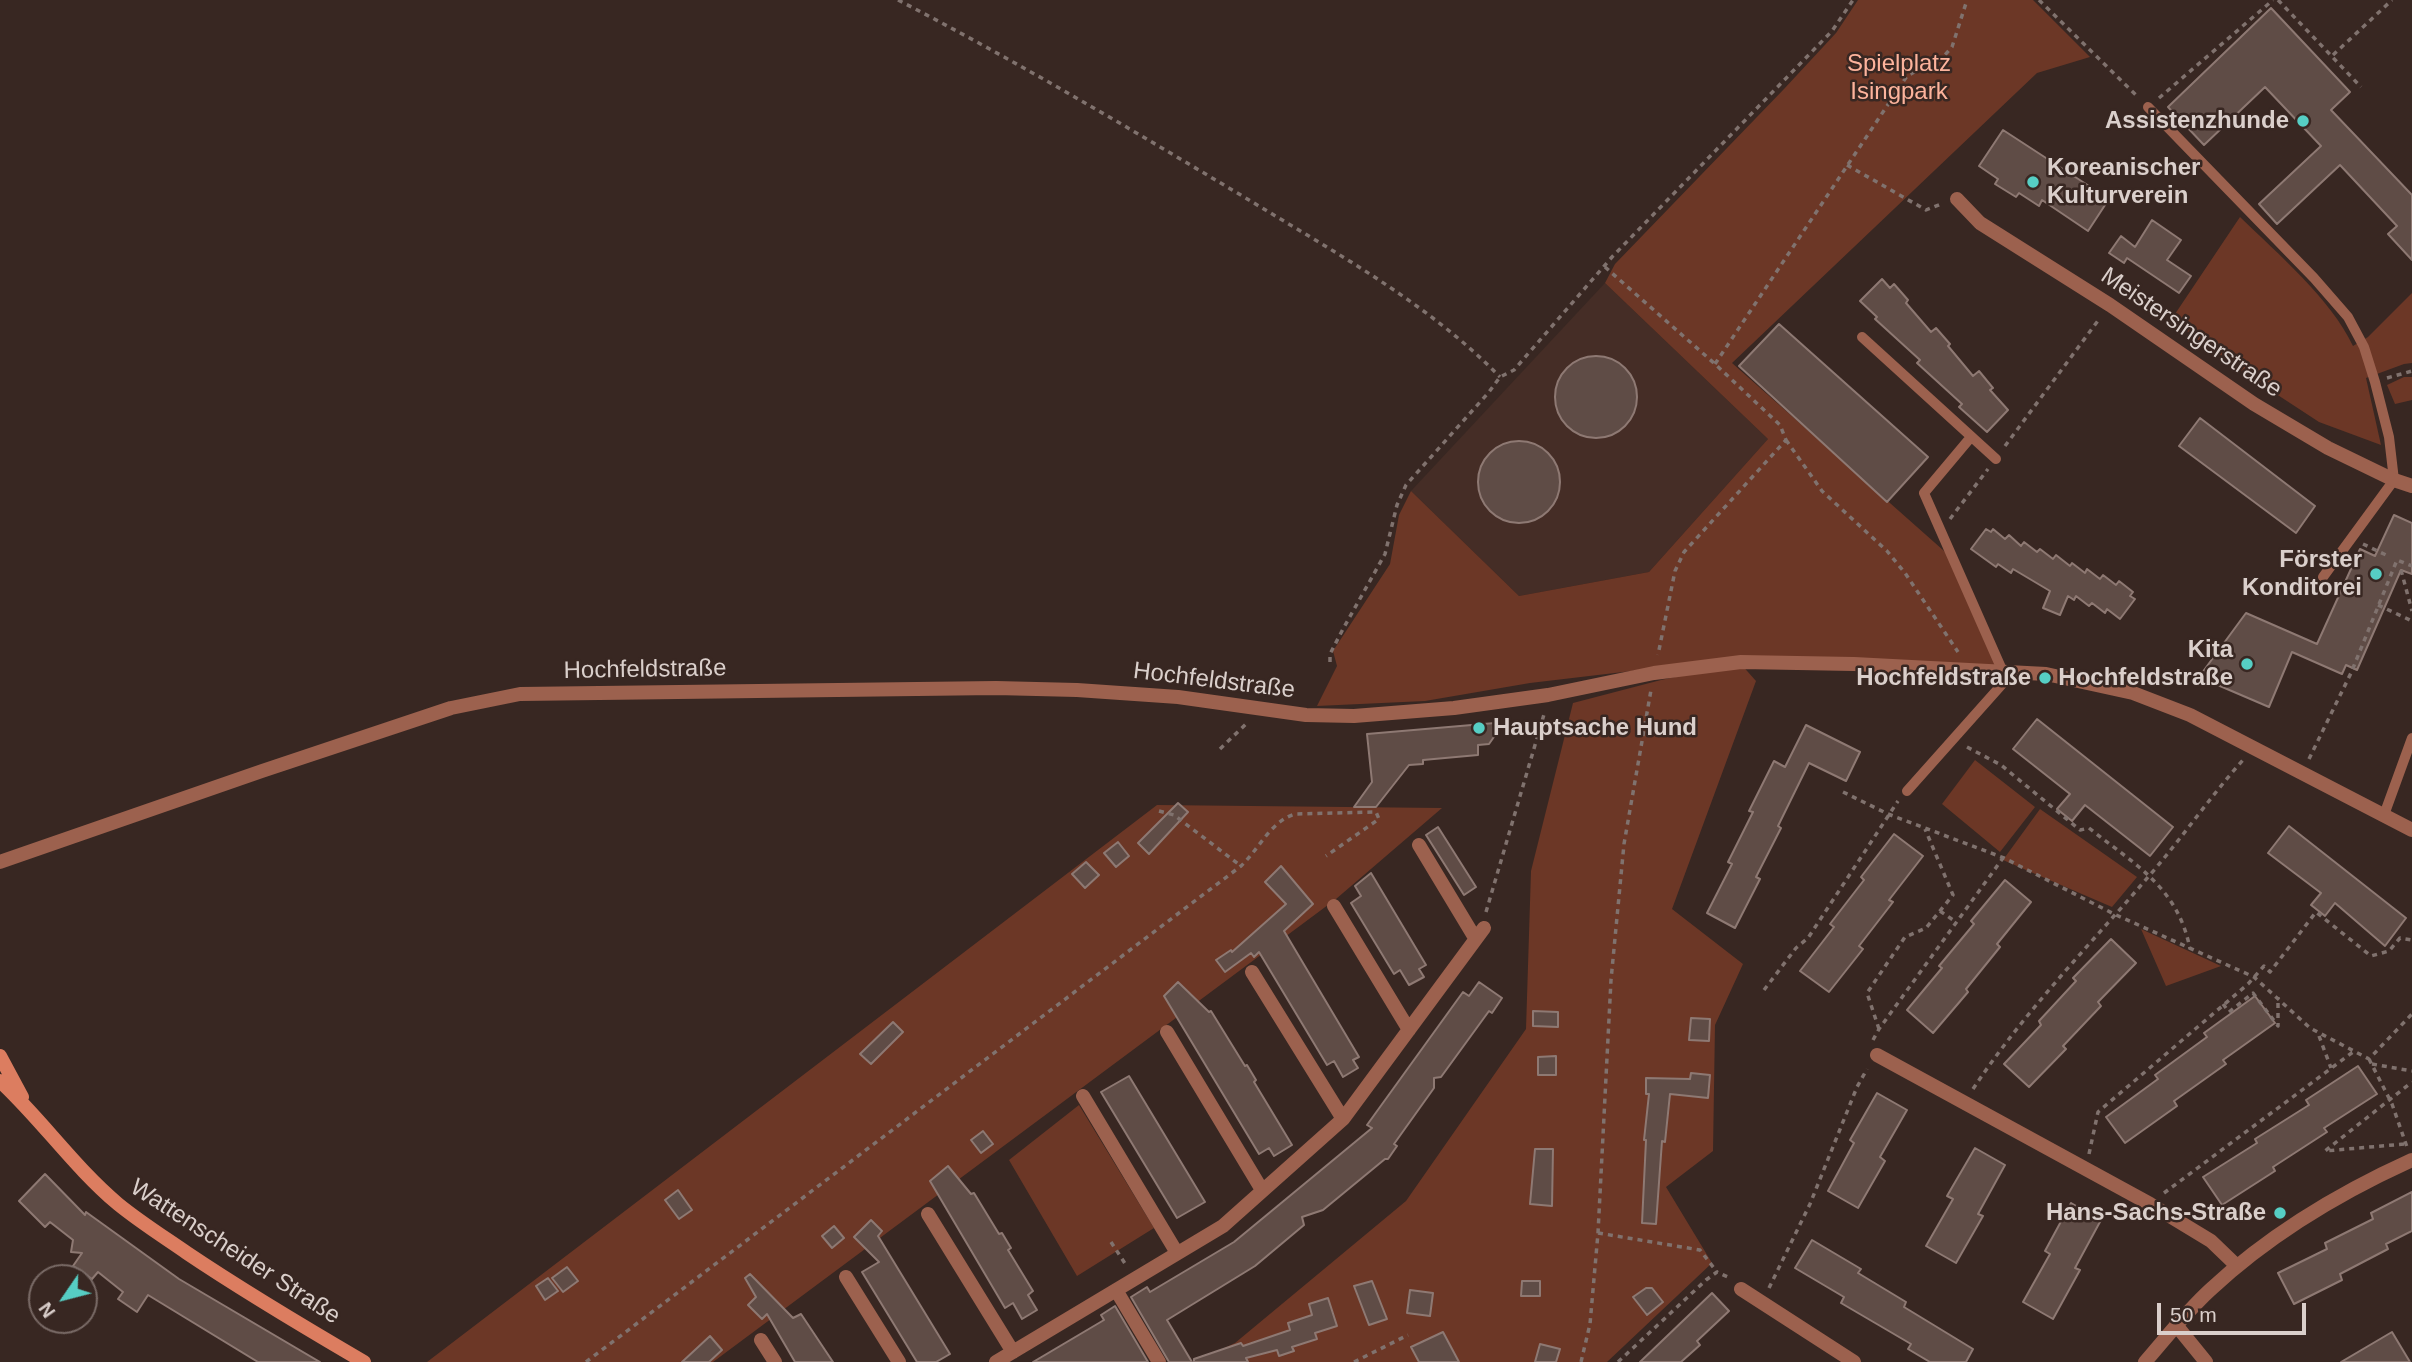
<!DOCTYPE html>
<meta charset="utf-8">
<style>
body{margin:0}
#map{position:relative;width:2412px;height:1362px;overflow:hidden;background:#382722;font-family:Arial,sans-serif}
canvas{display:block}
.north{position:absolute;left:28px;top:1264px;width:70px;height:70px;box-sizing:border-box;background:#382722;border:2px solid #796a66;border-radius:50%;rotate:235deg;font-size:19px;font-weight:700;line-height:28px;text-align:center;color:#dacfcb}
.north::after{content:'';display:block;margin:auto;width:24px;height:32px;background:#56cec4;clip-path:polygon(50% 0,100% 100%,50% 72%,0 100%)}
.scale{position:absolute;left:2157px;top:1303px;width:149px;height:32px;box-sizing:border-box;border:4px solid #dacfcb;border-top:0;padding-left:9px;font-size:21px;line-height:24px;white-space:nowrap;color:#dacfcb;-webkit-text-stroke:5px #382722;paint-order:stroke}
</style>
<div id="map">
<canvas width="2412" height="1362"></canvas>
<div class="north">N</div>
<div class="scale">50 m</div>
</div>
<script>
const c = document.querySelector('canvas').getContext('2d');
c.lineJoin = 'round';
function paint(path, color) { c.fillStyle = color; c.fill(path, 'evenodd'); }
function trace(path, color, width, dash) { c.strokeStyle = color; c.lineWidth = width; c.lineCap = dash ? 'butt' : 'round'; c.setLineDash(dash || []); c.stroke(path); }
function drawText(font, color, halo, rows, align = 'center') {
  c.font = font + ' Arial,sans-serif'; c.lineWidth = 5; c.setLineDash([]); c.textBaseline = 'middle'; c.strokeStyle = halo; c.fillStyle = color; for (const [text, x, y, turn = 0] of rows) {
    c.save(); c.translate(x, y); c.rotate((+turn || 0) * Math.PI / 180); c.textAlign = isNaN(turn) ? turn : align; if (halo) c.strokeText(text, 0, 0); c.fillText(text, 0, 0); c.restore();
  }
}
const built = new Path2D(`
 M1605,283L1768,439L1649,572L1519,596L1411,491Z`);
const green = new Path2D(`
 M1858,0H2033L2090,57L2037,73L1732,363L1952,558L2003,669L1657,668L1530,683L1425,701L1317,706L1337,666L1333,651L1390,564L1399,515L1411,491L1519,596L1649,572L1768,439L1605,283L1615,264L1784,89L1836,33Z
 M2240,217C2278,254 2331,299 2353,346L2368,337L2412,293V363L2404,364L2366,378L2381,445L2319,422L2238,369L2171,320Z
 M2404,377H2412V400L2395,404L2387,385Z
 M1740,663L1756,681L1672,909L1743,964L1715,1025L1713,1151L1666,1187L1712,1263L1607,1362H1195L1235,1343L1406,1201L1526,1029L1531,871L1573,703L1661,680Z
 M1975,760L2035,807L2000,852L1942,804Z
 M1157,805L1442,808L1336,899L713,1362H427Z
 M2040,809L2137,877L2112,907L2003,860Z
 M2141,929L2221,966L2166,986Z
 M1079,1105L1154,1228L1077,1276L1009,1160Z`);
const building = new Path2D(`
 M2271,8L2350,92L2331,110L2412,195V260L2388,234L2397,226L2340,165L2277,224L2259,204L2321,146L2265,87L2204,145L2168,107Z
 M2003,130L2109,199L2088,231L2042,200L2039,206L2019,193L2016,197L1995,184L1998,179L1979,166Z
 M2152,220L2181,240L2167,260L2191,276L2179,293L2127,258L2124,263L2109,253L2121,236L2135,247Z
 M1882,279L1890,288L1894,284L1908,300L1906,303L1931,332L1936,328L1950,344L1948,346L1973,376L1979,371L1993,388L1990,390L2008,410L1987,432L1959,407L1962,404L1917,363L1920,360L1875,319L1877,317L1860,301Z
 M1779,324L1928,457L1887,502L1739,366Z
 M1555 397a41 41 0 1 1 82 0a41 41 0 1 1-82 0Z
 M2200,418L2315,506L2296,533L2179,446Z
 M1478 482a41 41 0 1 1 82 0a41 41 0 1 1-82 0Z
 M2394,515L2412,523V574L2401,570L2357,670L2346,665L2342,674L2292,652L2269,707L2199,677L2246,613L2317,644L2360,549L2375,556Z
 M1986,529L1991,532L1993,529L2005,539L2009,535L2021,546L2024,542L2037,552L2040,549L2053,559L2056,555L2070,566L2072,563L2085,573L2087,569L2100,579L2103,575L2116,585L2119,581L2133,592L2130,596L2135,599L2120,619L2107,609L2105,613L2092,603L2089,606L2076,596L2074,600L2068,596L2060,615L2043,608L2050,591L2013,569L2011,573L1998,564L1996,567L1971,549Z
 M2037,719L2173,827L2150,856L2085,805L2072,821L2057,809L2070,794L2013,749Z
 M1495,723L1496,734L1489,744L1478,745V755L1423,760V764L1409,765L1376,807H1354L1372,782L1367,734Z
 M1806,725L1860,752L1846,781L1809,763L1778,826L1781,828L1756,877L1760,879L1735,928L1707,913L1732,864L1728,862L1753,812L1749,811L1774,761L1785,767Z
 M1178,803L1188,812L1149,854L1138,843Z
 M2289,826L2406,918L2385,946L2335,903L2325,916L2311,905L2321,893L2268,853Z
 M1438,827L1476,887L1464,895L1426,835Z
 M1894,834L1923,856L1889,900L1893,902L1859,946L1863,949L1829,992L1800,971L1834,927L1830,924L1864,880L1861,877Z
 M1118,842L1129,856L1116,867L1104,853Z
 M1086,862L1099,875L1085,888L1072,874Z
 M1281,866L1313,904L1284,931L1359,1057L1353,1060L1358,1068L1343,1077L1334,1061L1327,1065L1259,952L1254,957L1251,953L1225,972L1216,960L1231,950L1232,952L1286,904L1265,882Z
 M1371,873L1426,965L1419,969L1424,977L1409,985L1400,970L1394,974L1351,903L1361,896L1355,886Z
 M2005,880L2031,902L1997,944L2000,947L1966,989L1968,992L1933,1033L1907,1010L1942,968L1939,966L1974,924L1971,921Z
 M2111,939L2136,963L2098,1002L2101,1006L2063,1046L2066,1049L2029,1087L2004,1064L2041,1025L2039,1021L2076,981L2073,978Z
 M1178,982L1209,1012L1211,1011L1245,1066L1247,1065L1256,1080L1254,1082L1292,1145L1274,1156L1269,1148L1259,1154L1164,996Z
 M1479,982L1502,998L1492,1013L1489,1011L1441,1077L1434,1078V1088L1394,1144L1397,1146L1388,1159H1385L1323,1210L1302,1217L1304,1225L1255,1266L1167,1320L1192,1362H1169L1131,1297L1147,1287L1150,1292L1234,1242L1372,1128L1367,1125L1463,992L1469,996Z
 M2255,996L2275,1023L2223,1060L2226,1064L2174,1101L2177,1106L2125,1143L2106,1117L2158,1079L2155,1075L2207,1037L2204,1033Z
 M1533,1011L1558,1012V1027L1533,1026Z
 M1691,1018L1710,1019L1709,1041L1689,1040Z
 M893,1022L903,1032L871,1064L860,1054Z
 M1556,1056V1075H1538V1057Z
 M2358,1066L2377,1094L2324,1128L2327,1132L2273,1167L2275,1171L2222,1205L2203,1177L2257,1143L2255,1139L2309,1105L2306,1100Z
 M1691,1073L1710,1075L1708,1098L1670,1094L1665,1142L1662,1141L1656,1224L1642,1223L1646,1140H1644L1649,1094H1646V1078L1690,1079Z
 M1129,1076L1205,1202L1177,1218L1101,1092Z
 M1877,1093L1907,1110L1880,1157L1885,1161L1858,1208L1828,1191L1854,1143L1850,1140Z
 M983,1131L993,1144L981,1153L971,1140Z
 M1975,1148L2005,1165L1978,1214L1983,1216L1956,1263L1926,1246L1953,1199L1947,1196Z
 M1535,1149H1553L1552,1206L1530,1204Z
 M948,1166L971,1194L974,1193L999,1234L1002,1233L1011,1248L1008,1250L1033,1291L1028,1295L1037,1310L1022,1319L1013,1303L1005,1308L930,1181Z
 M45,1174L85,1215L86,1212L179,1279L320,1362H258L148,1295L137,1312L118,1299L123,1292L98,1272L92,1279L73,1266L82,1253L71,1252L73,1240L50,1222L45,1227L19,1201Z
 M678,1190L692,1210L679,1219L665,1200Z
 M2412,1192V1231L2386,1244L2388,1249L2340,1274L2342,1280L2294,1304L2278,1273L2327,1249L2325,1243L2373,1219L2371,1213Z
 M2071,1203L2101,1220L2075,1268L2080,1270L2053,1319L2023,1302L2050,1254L2045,1251Z
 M871,1220L882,1231L878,1236L950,1354L936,1362H917L862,1272L879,1262L854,1237Z
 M834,1226L844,1238L832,1248L822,1236Z
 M1812,1240L1861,1269L1858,1273L1906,1302L1904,1307L1973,1349L1966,1362H1930L1908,1349L1911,1344L1841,1303L1844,1297L1795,1268Z
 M567,1267L578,1281L563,1292L552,1278Z
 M750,1274L793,1318L801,1314L833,1362H795L767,1314L762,1319L748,1305L756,1297L745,1278Z
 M548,1278L558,1291L545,1300L536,1286Z
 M1372,1281L1387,1319L1369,1325L1354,1286Z
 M1522,1281H1540V1296H1521Z
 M1646,1288H1652L1663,1302L1647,1315L1633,1297Z
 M1410,1290L1433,1293L1430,1316L1407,1313Z
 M1712,1293L1729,1311L1697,1341L1700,1345L1681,1362H1640Z
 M1328,1298L1337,1326L1315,1333L1317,1339L1292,1347L1294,1351L1279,1356L1277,1350L1246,1358L1248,1362H1194V1359L1241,1343L1243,1346L1290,1330L1288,1323L1312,1315L1309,1304Z
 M1115,1306L1148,1362H1033L1104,1320L1101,1315Z
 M1443,1332L1459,1362H1419L1411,1347Z
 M2392,1332L2410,1362H2341Z
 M710,1336L722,1350L709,1362H682Z
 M1540,1344L1560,1349L1556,1362H1535Z`);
const path = new Path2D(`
 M898,0C1018,62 1134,131 1249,200C1336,253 1429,304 1500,377
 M2039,0L2138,97
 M2278,0L2361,87
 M2333,55L2392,0
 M2159,98L2273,0
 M1847,165L1926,210L1941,204
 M1605,267L1715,364L1780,425L1786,440L1684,552L1675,571L1658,655
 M1715,364L1907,76L1944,56L1952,47L1967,0
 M2387,378L2412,371
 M1786,440L1822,491L1887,551L1905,573L1958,652
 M2005,446L2100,318
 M1950,519L1988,469
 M2363,544L2386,555
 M2401,570L2412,611
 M2378,605L2412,621
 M1330,662V654L1343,629L1385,554L1397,505L1406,485L1489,392L1500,377L1514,370L1612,257L1832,31L1853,0
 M1967,747L2001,765L2080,830L2089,828C2135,865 2178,887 2190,949
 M1220,749L1248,722
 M2309,759L2351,673L2397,560L2412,566
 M1843,792L1888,814L2004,858L2114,914L2254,977L2310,1028L2369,1059L2412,1014
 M1159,811L1174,815L1241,866
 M1940,911L1956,922
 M1486,912L1545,711
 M1764,990L1796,948L1808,938L1898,801
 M2223,1004L2229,1012L2253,993L2278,1026V997
 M1879,1029L1867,993L1905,937L1926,928L1953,895L1925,829
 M2319,1036L2331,1068
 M1873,1040L1879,1029L2003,858
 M2369,1059L2392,1104L2407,1147
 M2372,1064L2412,1071
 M1973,1089C2024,1012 2089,946 2149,876C2182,838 2210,797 2243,760
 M2404,1144L2325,1151L2412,1082
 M2089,1154L2098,1112L2248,984L2264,966L2270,972L2316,912L2371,956L2389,951L2400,938L2412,940
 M2164,1193L2353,1052
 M1598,1233L1700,1250L1717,1272
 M1111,1242L1126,1265
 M1769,1288L1810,1204L1857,1087L1867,1069
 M586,1362L1241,866C1259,849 1271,821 1295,814L1376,812L1379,819L1326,856
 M1354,1362L1408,1335
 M1581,1362L1590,1324L1598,1233L1611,980L1624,844L1651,690
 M1618,1362L1706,1280L1717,1272L1730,1278`);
const lane = new Path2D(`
 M2148,107L2314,278L2348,317L2364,347L2375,382L2389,437L2394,480L2323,577
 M1862,337L1996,459
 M1971,437L1924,493L2003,672
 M1907,791L2013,672
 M2384,815L2412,738`);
const street = new Path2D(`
 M1957,199L1980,223L2110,305L2254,404L2328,448L2394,480L2412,486
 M1419,845L1475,938
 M0,862L262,771L451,708L520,694L996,688L1077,690L1178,697L1306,715L1354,716L1454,708L1548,695L1654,673L1741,662L1854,664L2046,674L2133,693L2190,715L2412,830
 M1334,906L1409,1030
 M1252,972L1343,1119
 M1167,1032L1262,1190
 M1877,1055L2150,1204L2211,1241L2237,1266
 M1083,1096L1177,1253
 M928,1214L1013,1352
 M846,1277L899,1362
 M1741,1289L1854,1362
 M1116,1290L1159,1362
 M2176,1325L2206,1362
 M761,1340L775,1362
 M996,1362L1223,1226L1343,1119L1484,928
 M2145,1362C2166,1338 2186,1312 2210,1290C2269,1235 2339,1193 2412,1160`);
const secondary = new Path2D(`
 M0,1056L22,1097
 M0,1081C42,1120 74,1167 118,1204C140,1222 164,1237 187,1253C245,1292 304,1327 364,1362`);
const markers = [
 [2303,121,7,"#56cec4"],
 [2033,182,7,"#56cec4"],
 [2376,574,7,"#56cec4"],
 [2247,664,7,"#56cec4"],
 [2045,678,7,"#56cec4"],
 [1479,728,7,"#56cec4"],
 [2280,1213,7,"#56cec4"]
];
const parkNames = [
 ["Spielplatz",1899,64],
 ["Isingpark",1899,92]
];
const poiNames = [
 ["Assistenzhunde",2289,121],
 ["Koreanischer",2047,168,"left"],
 ["Kulturverein",2047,196,"left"],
 ["Förster",2362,560],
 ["Konditorei",2362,588],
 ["Kita",2233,650],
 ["Hochfeldstraße",2233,678],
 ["Hochfeldstraße",2031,678],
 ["Hauptsache Hund",1493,728,"left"],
 ["Hans-Sachs-Straße",2266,1213]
];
const streetNames = [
 ["Meistersingerstraße",2191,333,34],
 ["Hochfeldstraße",645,670,-1],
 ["Hochfeldstraße",1214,681,7],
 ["Wattenscheider Straße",235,1252,33]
];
paint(built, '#452d26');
paint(green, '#6c3726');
paint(building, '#5f4c46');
trace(building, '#8e7973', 2);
trace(path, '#80726e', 3.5, [5, 5]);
trace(lane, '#9c614e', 10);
trace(street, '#9c614e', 14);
trace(secondary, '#dc7d60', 14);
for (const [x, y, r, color] of markers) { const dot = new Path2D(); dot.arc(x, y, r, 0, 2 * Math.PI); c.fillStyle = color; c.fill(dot); trace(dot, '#382722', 2.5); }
drawText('24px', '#fdb39c', '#382722', parkNames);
drawText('bold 24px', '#dacfcb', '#382722', poiNames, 'right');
drawText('24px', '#dacfcb', '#382722', streetNames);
</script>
